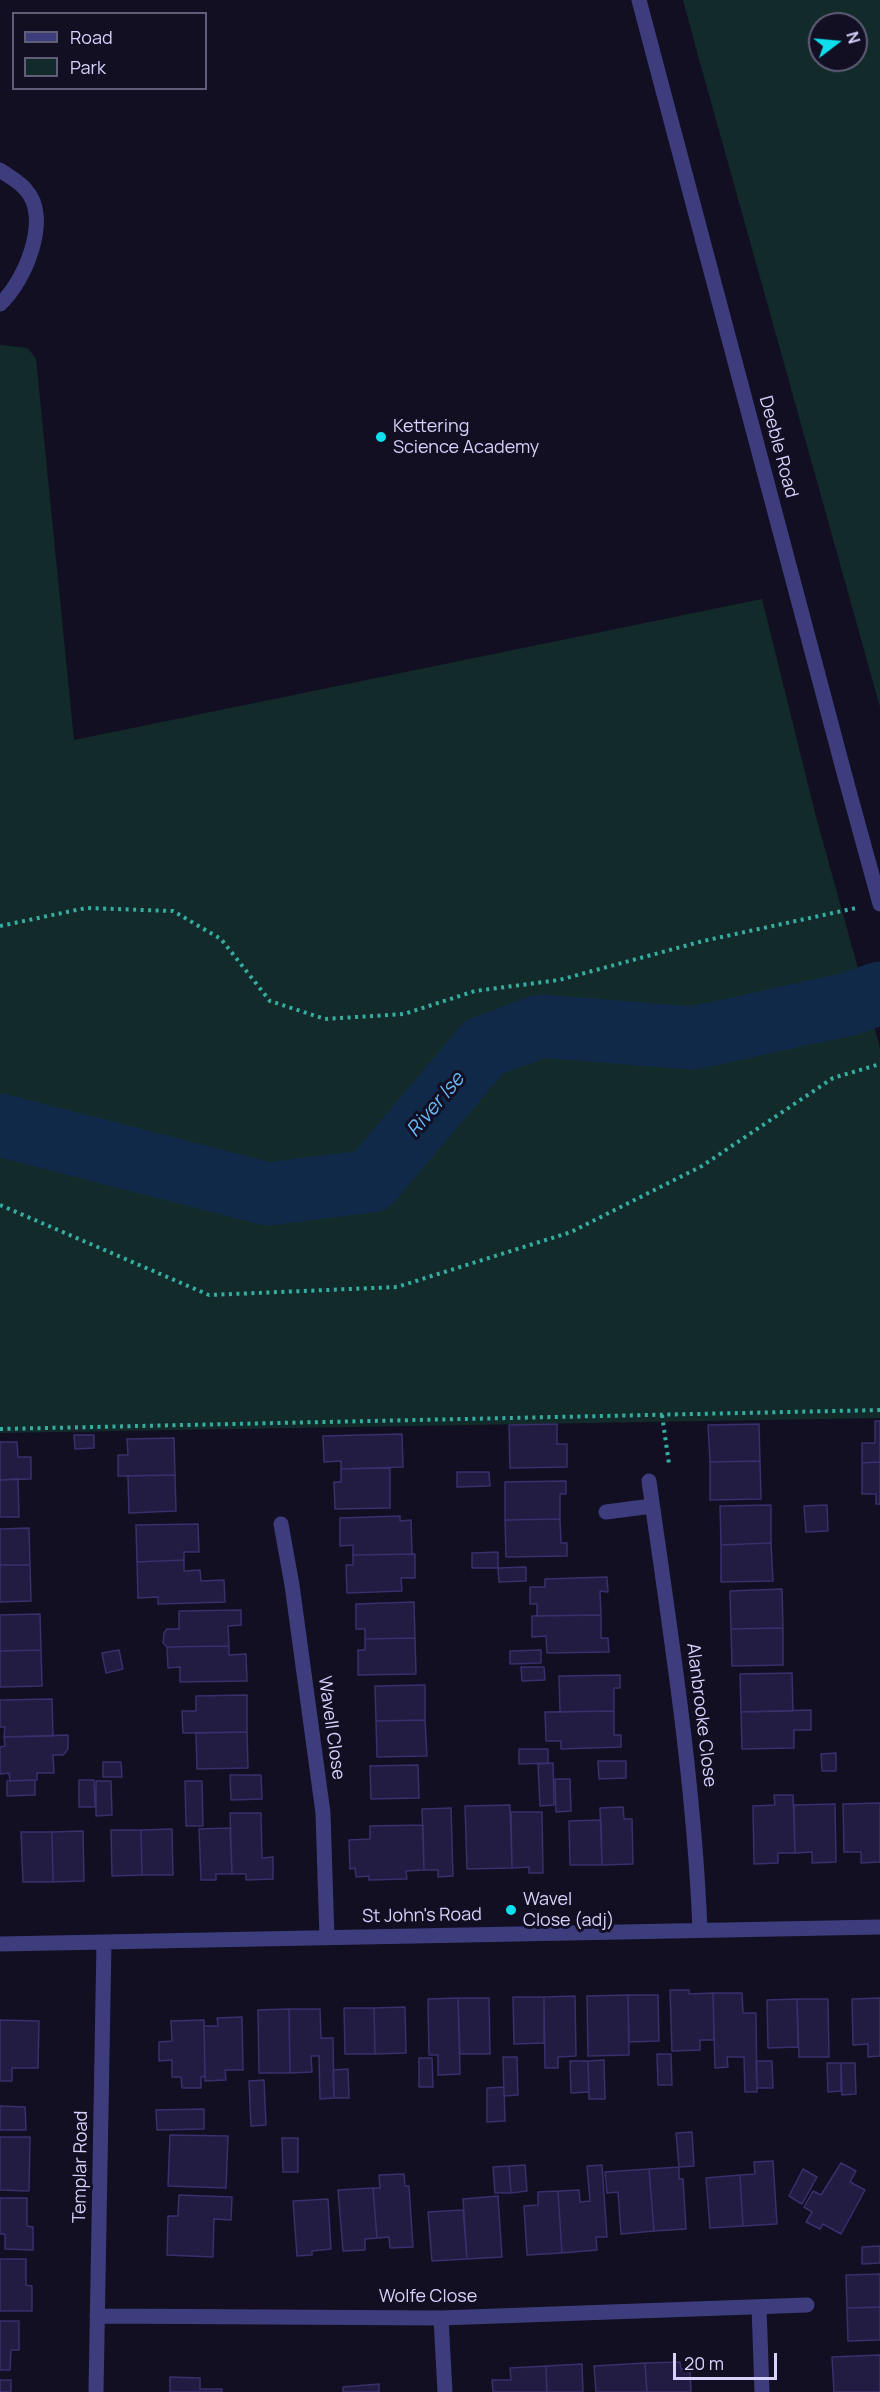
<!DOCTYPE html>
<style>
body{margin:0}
#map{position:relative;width:880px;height:2392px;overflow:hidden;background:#120f22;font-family:Manrope,sans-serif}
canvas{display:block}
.legend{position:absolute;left:12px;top:12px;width:195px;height:78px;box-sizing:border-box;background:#120f22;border:2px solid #605d79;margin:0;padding:8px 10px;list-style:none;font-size:18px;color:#d6d2fc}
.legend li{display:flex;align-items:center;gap:12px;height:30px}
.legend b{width:30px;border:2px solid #605d79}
.north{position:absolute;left:808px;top:12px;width:60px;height:60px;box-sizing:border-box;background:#120f22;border:2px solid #605d79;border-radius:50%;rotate:74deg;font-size:16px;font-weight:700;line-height:24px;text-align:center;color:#d6d2fc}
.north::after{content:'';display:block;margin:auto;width:21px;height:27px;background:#0edeed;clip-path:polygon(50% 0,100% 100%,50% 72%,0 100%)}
.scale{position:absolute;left:673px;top:2353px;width:104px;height:27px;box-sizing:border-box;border:3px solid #d6d2fc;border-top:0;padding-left:8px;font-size:18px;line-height:21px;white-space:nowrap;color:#d6d2fc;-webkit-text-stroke:4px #120f22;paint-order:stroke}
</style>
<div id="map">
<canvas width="880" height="2392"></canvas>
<ul class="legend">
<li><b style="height:8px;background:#3d3d7e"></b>Road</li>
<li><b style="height:16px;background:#122b2a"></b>Park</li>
</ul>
<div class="north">N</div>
<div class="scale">20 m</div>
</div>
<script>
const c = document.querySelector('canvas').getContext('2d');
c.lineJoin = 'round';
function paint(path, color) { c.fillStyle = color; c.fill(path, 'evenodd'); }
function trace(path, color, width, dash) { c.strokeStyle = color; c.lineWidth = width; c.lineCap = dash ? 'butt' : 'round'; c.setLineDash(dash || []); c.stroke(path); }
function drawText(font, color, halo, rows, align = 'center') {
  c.font = font + ' Manrope,sans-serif'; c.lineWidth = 6; c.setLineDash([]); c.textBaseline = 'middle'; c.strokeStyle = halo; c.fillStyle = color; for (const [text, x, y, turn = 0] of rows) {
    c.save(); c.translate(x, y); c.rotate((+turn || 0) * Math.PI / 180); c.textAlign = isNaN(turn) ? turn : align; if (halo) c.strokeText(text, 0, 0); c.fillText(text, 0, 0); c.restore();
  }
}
const green = new Path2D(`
 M683,0H880V707L699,59ZM820,24H856V60H820Z
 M0,345L28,348L36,359L74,740L762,599L815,813L880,1048V1418L0,1433Z`);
const river = new Path2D(`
 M0,1125L268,1194L371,1181L484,1047L541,1026L693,1038L849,1004L880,993`);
const building = new Path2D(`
 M875,1421H880V1462L862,1463V1443H875Z
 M557,1424V1444H567V1467L510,1468L509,1425Z
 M759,1424L760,1461L710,1462L708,1425Z
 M402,1434L403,1467L341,1469V1461L324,1462L323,1436Z
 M74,1435H94V1448L75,1449Z
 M174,1438L175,1475L118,1476V1455H128L127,1439Z
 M0,1442H17L18,1457H31V1479L0,1480Z
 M760,1461L761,1499L710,1500V1462Z
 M880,1462V1504H876V1494H862V1463Z
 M390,1468V1508L335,1509L334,1482H341V1469Z
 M457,1472H489L490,1486L457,1487Z
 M175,1475L176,1511L129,1513L128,1476Z
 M18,1479L19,1517H0V1480Z
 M566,1481V1494H560V1519L505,1520V1482Z
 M771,1505V1543L721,1545L720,1506Z
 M827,1505L828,1531L806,1532L804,1506Z
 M400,1516V1521L411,1520L412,1554L353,1555V1545L340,1546V1518Z
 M560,1519L561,1543H567V1556L506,1557L505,1520Z
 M198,1524L199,1552H184V1560L137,1562L136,1525Z
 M29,1528L30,1565H0V1529Z
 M771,1543L773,1581L721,1582V1545Z
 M498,1552V1568H472V1553Z
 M415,1554V1578H401L402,1591L347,1593L346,1565H353V1555Z
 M184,1560V1571L200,1570L201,1581L224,1580L225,1602L158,1604V1597L138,1598L137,1562Z
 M0,1565H30L31,1601L0,1602Z
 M526,1567V1581L499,1582L498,1568Z
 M607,1577L608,1592L600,1591L601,1615L537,1616V1604H530V1587H545V1579Z
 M782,1589L783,1628L731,1629L730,1591Z
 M414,1602L415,1638L365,1639V1629H356V1604Z
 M241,1610V1625L228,1626L229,1646L167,1647L163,1643L164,1633L167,1629H179V1611Z
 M40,1614L41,1650L0,1651V1615Z
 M601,1615V1638H608L609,1652L547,1653L546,1636L532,1637V1616Z
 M783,1628V1665L732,1666L731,1629Z
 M415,1638L416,1674L358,1675V1650H365V1639Z
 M229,1646V1655L246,1654L247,1681L180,1682V1667L168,1668L167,1647Z
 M41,1650L42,1686L0,1687V1651Z
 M119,1650L123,1669L106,1673L102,1653Z
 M541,1650V1663L510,1664V1651Z
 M521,1667H544L545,1680L522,1681Z
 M792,1673L793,1711L741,1712L740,1674Z
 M620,1675V1688H614V1711L560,1712L559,1676Z
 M425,1685V1720L376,1721L375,1686Z
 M247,1695V1732L183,1733L182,1711H196V1696Z
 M52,1699L53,1736L4,1737L5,1727H0V1700Z
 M811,1710V1730H794V1748L742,1749L741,1712Z
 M614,1711V1735H621V1747L561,1749V1741H546L545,1712Z
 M425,1720L427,1756L377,1757L376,1721Z
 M247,1732L248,1768L197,1769L196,1733Z
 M68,1735V1749L63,1755H53L54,1773H37V1780L10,1781L9,1773L0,1774V1747L5,1746L4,1737Z
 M519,1749H548V1763L519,1764Z
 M836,1753V1771H822L821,1754Z
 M598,1761H626V1778L599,1779Z
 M103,1762H121L122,1777H103Z
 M553,1763L554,1805L540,1806L538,1764Z
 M418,1765L419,1798L371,1799L370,1766Z
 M230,1775H261L262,1799L231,1800Z
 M555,1779H570L571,1811L556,1812Z
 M35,1780V1795L7,1796V1781Z
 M79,1780H94L95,1807H79Z
 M96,1781H111L112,1815L96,1816Z
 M185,1781H202L203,1826H186Z
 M774,1795H793L795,1853H778V1863L754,1864L753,1806L775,1805Z
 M880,1803V1862L861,1863V1852H844L843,1804Z
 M835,1804L836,1862L812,1863V1852L795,1853L794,1805Z
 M510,1805L512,1868L467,1869L465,1806Z
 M623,1807L624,1819H632L633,1864L602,1865L600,1808Z
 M451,1808L453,1876L438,1877V1870H424L422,1809Z
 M511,1812H542L543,1873H529V1867L512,1868Z
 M230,1813H261L262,1858L273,1857V1879L246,1880V1874H232Z
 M601,1820L602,1865H570L569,1821Z
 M423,1825L424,1870L406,1871L407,1879L369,1880V1876L356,1877L355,1868L350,1869L349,1840L370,1839V1826Z
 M230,1828L232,1874H216V1880H201L199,1829Z
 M172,1829L173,1875H142L141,1830Z
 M111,1830H141L142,1875L112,1876Z
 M83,1831L84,1881L53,1882L52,1832Z
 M21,1832H52L53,1882H23Z
 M670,1990H689V1994L713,1993L714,2040H700V2050L672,2051Z
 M713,1993H742L743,2013H756L757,2092H745L744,2057H727L728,2067L715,2068Z
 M628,1995H658L659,2041L629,2042Z
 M628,1995L629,2055L588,2056L587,1996Z
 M575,1996L576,2056L558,2057V2068H545L544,1997Z
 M513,1997H544V2043L514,2044Z
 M458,1998H489L490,2054H460Z
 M458,1998L460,2074L438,2075V2055H429L428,1999Z
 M880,1998V2056L868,2057V2044L853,2045L852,1999Z
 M797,1999H828L829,2057H799Z
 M797,1999L798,2047L768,2048L767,2000Z
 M405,2007L406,2053L375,2054L374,2008Z
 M344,2008H374L375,2054H345Z
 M289,2009H320L321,2038H333L334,2098L320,2099L319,2056H311L312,2072L290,2073Z
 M289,2009L290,2073H259L258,2010Z
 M242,2017L243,2070H225L226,2080L205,2081L204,2026H218L217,2018Z
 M0,2020L39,2021L38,2068H12V2081H0Z
 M204,2020L205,2076L201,2077V2088H182L181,2077H172V2060L159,2061V2042L172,2041L171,2021Z
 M657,2054H671L672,2085H658Z
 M503,2057H517L518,2095L504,2096Z
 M419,2058H432L433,2087H419Z
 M604,2060L605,2099H589L588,2061Z
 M570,2061H588L589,2092L571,2093Z
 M756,2061H772L773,2088H757Z
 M827,2063H841V2091L828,2092Z
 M841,2063H855L856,2094L842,2095Z
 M348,2069L349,2098H334L333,2070Z
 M264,2080L266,2125L251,2126L249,2081Z
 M504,2087L505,2121L487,2122V2088Z
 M0,2106L25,2107L26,2130H0Z
 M204,2109V2129L157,2130L156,2110Z
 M692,2132L694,2166L679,2167L676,2133Z
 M170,2135L228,2136L226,2188L168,2186Z
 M0,2137H30L29,2191L0,2190Z
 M282,2138H298V2172H283Z
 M773,2161L777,2224L743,2226L740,2175L755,2174L754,2162Z
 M841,2163L856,2171L850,2182L865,2190L841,2234L823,2224L820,2229L806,2222L812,2212L804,2207L813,2191L821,2195Z
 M525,2165L527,2191L511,2193L509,2166Z
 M602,2165L607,2237H596L597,2250L562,2253L558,2191L579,2190L580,2202L590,2201L587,2166Z
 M509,2166L511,2193H495L493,2167Z
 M679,2167V2179H683L686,2229L654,2231L649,2169Z
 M649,2169L654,2231L621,2234L618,2192L607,2193L605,2172Z
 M803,2169L817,2177L802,2204L789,2196Z
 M404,2174L405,2186H409L413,2247L390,2248L389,2237L377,2238L373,2188H380L379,2175Z
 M740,2175L743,2226L710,2228L706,2178Z
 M373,2188L377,2238L365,2239V2250L343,2251L338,2190Z
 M558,2191L562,2253L527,2255L524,2206L538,2205V2192Z
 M179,2195L232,2197L231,2220L214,2219L213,2257L167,2255L168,2216H178Z
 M498,2196L502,2257L467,2259L463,2199Z
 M0,2198H27V2226L33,2227V2250L5,2249V2234H0Z
 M328,2199L331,2249L312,2251V2255L297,2256L293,2201Z
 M463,2210L467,2259L432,2261L428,2212Z
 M880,2246V2263L862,2264V2247Z
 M0,2259H26V2285L32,2286V2311H0Z
 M880,2274V2307L847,2308L846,2275Z
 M880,2307V2340L848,2341L847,2308Z
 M0,2321H19V2350H11L10,2370H0Z
 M880,2355V2392H834L832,2357Z
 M680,2362L681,2369L690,2368L691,2392H647L645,2363Z
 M645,2363L647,2392H596L594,2366Z
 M582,2364L583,2392H547L546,2366Z
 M546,2366L547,2392H493L492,2380H511L510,2368Z
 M170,2377L200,2378V2389H222V2392H170Z
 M0,2380H11V2392H0Z
 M379,2384V2392H343V2387Z`);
const path = new Path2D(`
 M0,926L86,908L173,911L221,939L270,1001L325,1019L404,1014L475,991L559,980L703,941L856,908
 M0,1205L209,1295L397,1287L571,1232L702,1166L833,1078L880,1064
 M662,1415L669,1464
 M0,1429L880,1410`);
const minor = new Path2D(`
 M639,0L846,780
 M0,170C8,176 20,182 26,190C52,218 24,283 0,304
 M649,1481C670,1630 694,1779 700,1930
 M606,1512L652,1506
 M281,1524L292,1585L323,1813L327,1938
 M0,1944L880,1927
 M759,2307L762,2392
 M97,2316L441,2318L807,2305
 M441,2318L445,2392
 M96,2392L104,1942`);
const minorBridge = new Path2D(`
 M846,780L880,904`);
const markers = [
 [381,437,6,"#0edeed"],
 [511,1910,6,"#0edeed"]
];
const poiNames = [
 ["Kettering",393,427],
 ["Science Academy",393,448],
 ["Wavel",523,1900],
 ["Close (adj)",523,1921]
];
const streetNames = [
 ["Deeble Road",778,447,75],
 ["Alanbrooke Close",701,1715,83],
 ["Wavell Close",331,1728,82],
 ["St John's Road",422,1916,-1],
 ["Templar Road",81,2167,-89],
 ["Wolfe Close",428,2297]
];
const waterNames = [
 ["River Ise",436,1105,-50]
];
paint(green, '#122b2a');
trace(river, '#112948', 63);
paint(building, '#221c42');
trace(building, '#392f6c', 1.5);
trace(path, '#35ada2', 4, [3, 4.5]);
trace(minor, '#3d3d7e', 15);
trace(minorBridge, '#3d3d7e', 15);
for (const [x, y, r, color] of markers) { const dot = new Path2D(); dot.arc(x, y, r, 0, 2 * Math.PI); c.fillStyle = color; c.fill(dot); trace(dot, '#120f22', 2); }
drawText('18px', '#d6d2fc', '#120f22', poiNames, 'left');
drawText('18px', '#d6d2fc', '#120f22', streetNames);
drawText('italic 20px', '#66b9f6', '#120f22', waterNames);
</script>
